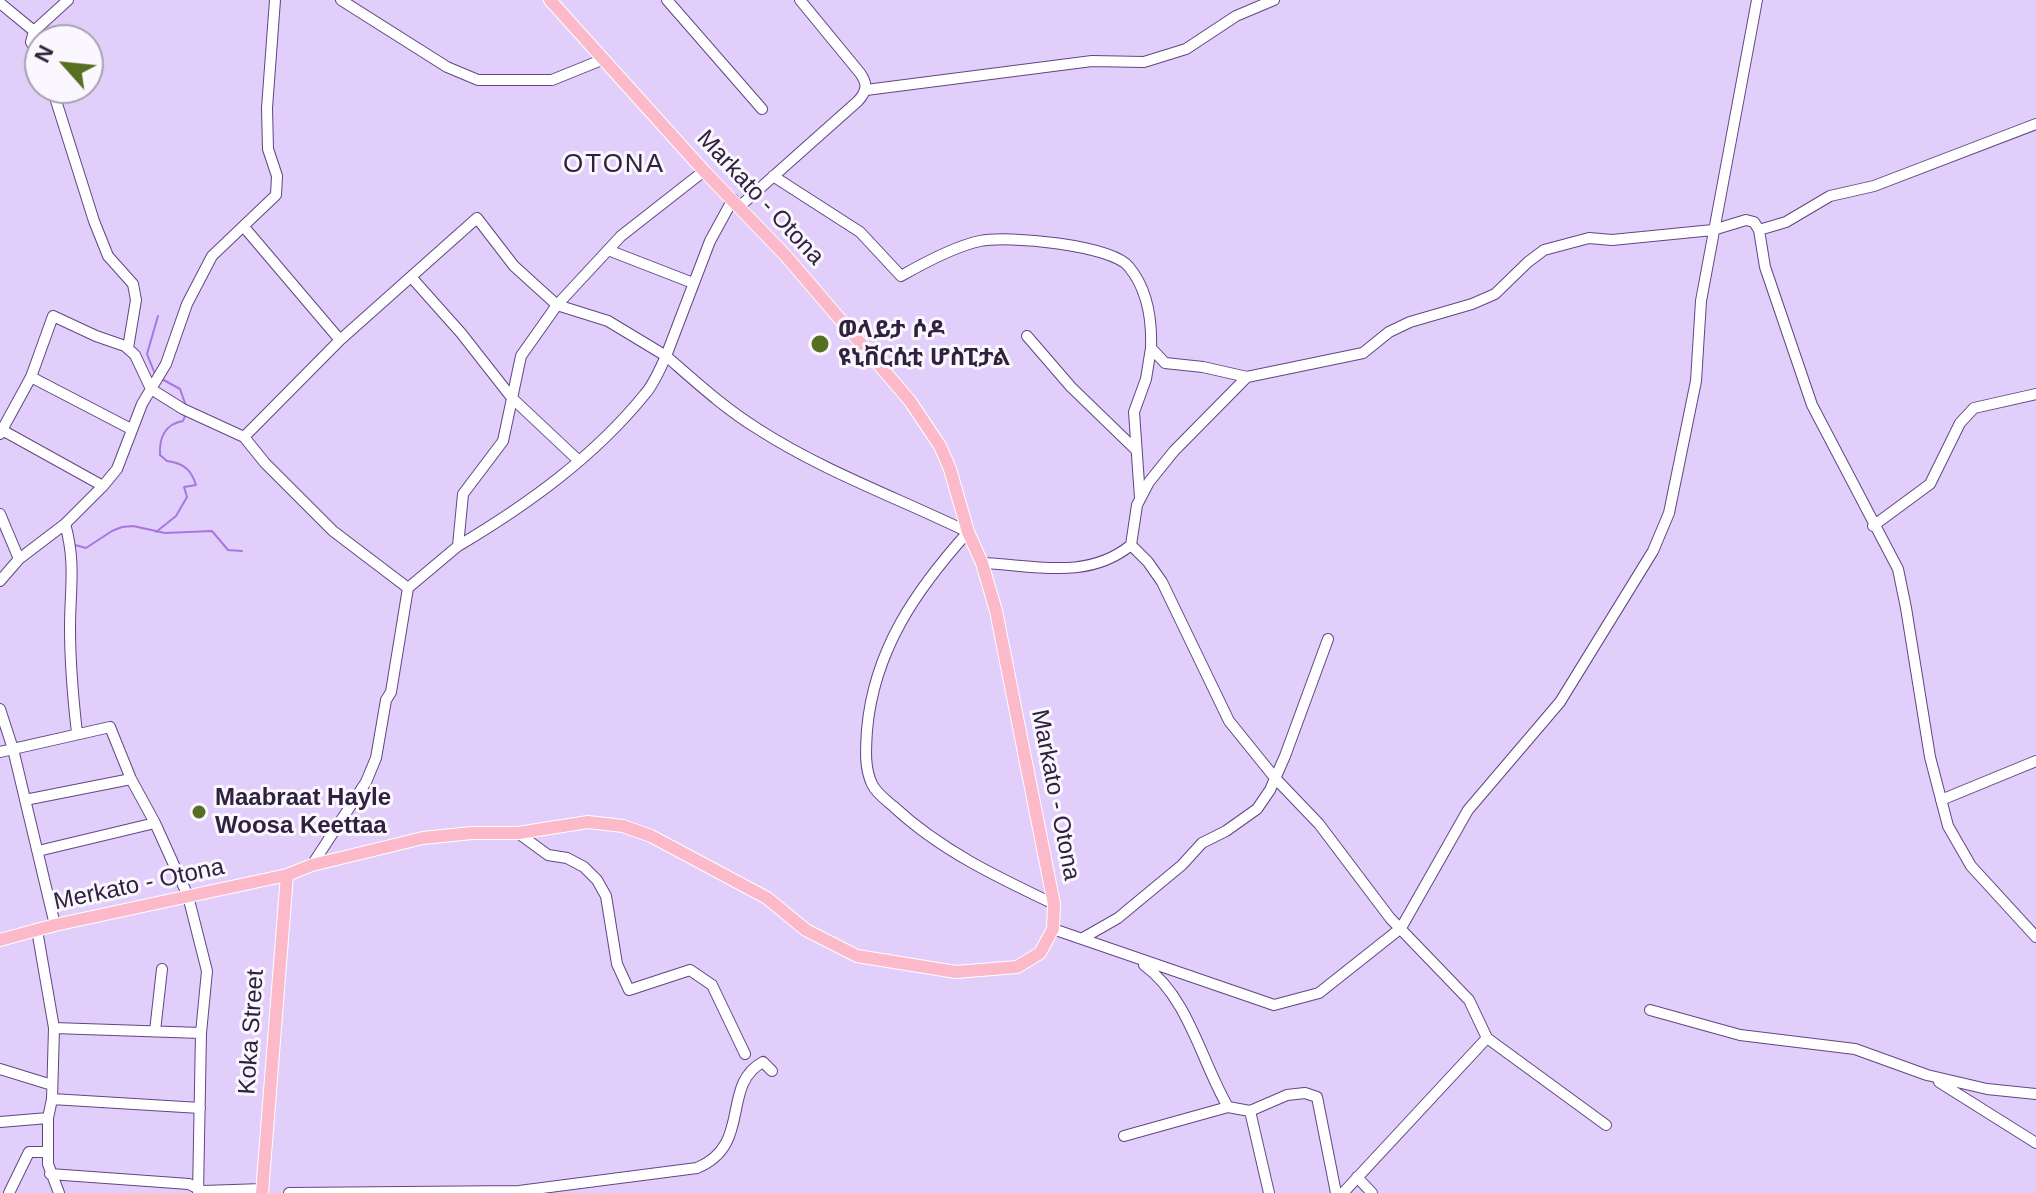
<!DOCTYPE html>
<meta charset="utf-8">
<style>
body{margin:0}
#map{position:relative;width:2036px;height:1193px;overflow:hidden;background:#e1cefa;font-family:Arial,sans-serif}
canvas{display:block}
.north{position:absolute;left:24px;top:24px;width:80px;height:80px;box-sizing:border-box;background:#fbf7ff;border:2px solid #a9a2b2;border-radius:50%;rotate:297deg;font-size:22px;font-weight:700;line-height:32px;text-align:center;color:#2f223e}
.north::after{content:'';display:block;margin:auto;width:28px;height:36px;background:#576f20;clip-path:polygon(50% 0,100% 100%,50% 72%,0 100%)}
</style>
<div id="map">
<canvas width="2036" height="1193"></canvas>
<div class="north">N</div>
</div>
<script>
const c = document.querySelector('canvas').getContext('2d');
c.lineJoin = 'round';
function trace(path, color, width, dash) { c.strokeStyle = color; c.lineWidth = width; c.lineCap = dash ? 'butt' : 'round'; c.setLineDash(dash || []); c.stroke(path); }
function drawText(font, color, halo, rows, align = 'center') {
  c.font = font + ' Arial,"Noto Sans Ethiopic",sans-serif'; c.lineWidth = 6; c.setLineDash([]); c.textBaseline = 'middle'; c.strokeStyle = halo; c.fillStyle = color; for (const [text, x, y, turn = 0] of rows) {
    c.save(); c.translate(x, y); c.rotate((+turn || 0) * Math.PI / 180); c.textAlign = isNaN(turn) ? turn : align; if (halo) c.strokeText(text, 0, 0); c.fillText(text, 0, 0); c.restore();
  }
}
const stream = new Path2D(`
 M155,374L147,354L158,316
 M160,378L180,389L186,406
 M156,532L176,516L187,497L184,487L196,485C191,469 183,463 167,461L160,455C159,438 165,424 183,421L185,416
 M75,545L86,548L112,531L122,527L133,526L165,533L212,531L228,550L242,551`);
const minor = new Path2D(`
 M341,0L447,67L478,80H552L604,59
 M667,0L762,109
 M0,3L34,31
 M40,58L31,42L34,31L68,0
 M52,88L94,221L108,256L133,284L136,300L128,348
 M866,90L1092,61L1144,62L1186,49L1236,16L1274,0
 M773,176L860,232L901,276C922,264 956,246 980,241C1007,235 1112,245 1129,267C1148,290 1152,320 1151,348L1165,363L1203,367L1247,377
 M740,206L858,101C867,91 868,84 860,73L800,0
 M244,227L340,340
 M1759,230L1786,222L1830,196L1874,186L2036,124
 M608,250L693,283
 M412,278L461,333L512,398L579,461
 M1027,336L1071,387L1135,449
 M31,377L131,429
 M2,430L31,377L53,316L96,336L125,346L135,355L151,389L183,409L244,437L265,463L333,531L408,588
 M0,434L2,430L103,486
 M244,437L340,340L477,218L514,266L557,305L608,321L666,356L710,241L733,199
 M1140,498L1134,412L1146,379L1151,348
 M0,514L19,559
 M65,524C76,562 70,589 70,628C70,663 73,698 77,733
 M1873,526L1930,484L1960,423L1974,408L2036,394
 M1131,545L1148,562L1162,582L1229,721L1275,778L1319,824L1390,918L1469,1000L1487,1038L1606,1125
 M458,546C527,505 594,457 645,394C654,384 660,369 666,356C696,382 724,408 758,429C823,471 898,498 968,532C916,590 874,650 867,730C866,748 864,767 872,784C876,793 886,800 893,806C940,850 997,877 1054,904
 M982,563C1033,565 1087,581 1131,545L1137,505L1149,482L1174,451L1247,377L1363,353L1389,332L1410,322L1472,304L1495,294L1528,262L1544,250L1589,238L1612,240L1713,230L1746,220L1754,222L1759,230L1765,267L1812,405L1898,569L1906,608L1930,757L1948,826L1971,866L2036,937
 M0,581L19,559L65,524L103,486L117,469L142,404L166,364L187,304L212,256L276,195L277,176L268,149L267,108L275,0
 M0,709L13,749L55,925
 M0,752L110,727L131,779L155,823L188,896L207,971L201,1033L198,1193
 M25,800L131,779
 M1941,800L2036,761
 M518,833L548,855L567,858L584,867L597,880L606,896L617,964L629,990L690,970L712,985L745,1054
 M38,851L155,823
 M312,865L366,782L376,758L386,700L391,692L408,588L458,546L463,494L503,441L521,356L557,305L621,236L704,171
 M1053,929L1274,1005L1319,993L1401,928L1468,810L1560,702L1653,551L1669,513L1696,381L1701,301L1757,0
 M37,930L54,1028L52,1099L48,1118V1164L59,1193
 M1083,938L1118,918L1182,865L1202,843L1226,831L1257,809L1270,790L1285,756L1328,639
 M1144,965C1189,998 1201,1061 1228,1107
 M1650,1010L1740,1035L1855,1049L1927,1075L1987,1089L2036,1094
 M54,1028L201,1033
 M155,1031L162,969
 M0,1069L52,1085
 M1939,1082L2036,1143
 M52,1099L200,1108
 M1250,1111L1269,1193
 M0,1122L48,1118
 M1124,1136L1228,1107L1250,1111L1287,1095L1305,1093L1317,1097L1336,1193
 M50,1174L189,1184L203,1191L263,1189
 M1357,1177L1372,1193
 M9,1193L29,1152H48
 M289,1193L519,1191L697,1168C753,1145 720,1085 763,1062L772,1071
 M1343,1193L1487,1038`);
const major = new Path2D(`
 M0,940L55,925L287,875L312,865L423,838L472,833H518L588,822L623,826L651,836L767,898L806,930L857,956L956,972L1017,967L1040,953L1053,929L1054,904L996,611L982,563L968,532L950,469L940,446L910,401L786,256L704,171L550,0
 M262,1193L287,875`);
const markers = [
 [820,344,10,"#576f20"],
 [199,812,8,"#576f20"]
];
const streetNames = [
 ["Markato - Otona",760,198,47],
 ["Markato - Otona",1055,795,79],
 ["Merkato - Otona",139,885,-12],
 ["Koka Street",252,1032,-86]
];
const poiNames = [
 ["ወላይታ ሶዶ",838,330],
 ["ዩኒቨርሲቲ ሆስፒታል",838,358],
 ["Maabraat Hayle",215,798],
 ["Woosa Keettaa",215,826]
];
const neighbourhoodNames = [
 ["OTONA",614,165]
];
trace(stream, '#a976df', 2);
trace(minor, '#634584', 12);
trace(major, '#fff', 14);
trace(minor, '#fff', 10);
trace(major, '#fbb9ca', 12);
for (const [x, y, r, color] of markers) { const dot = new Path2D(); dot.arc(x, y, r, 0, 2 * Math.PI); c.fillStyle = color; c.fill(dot); trace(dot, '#fbf7ff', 3); }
drawText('24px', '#2f223e', '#fbf7ff', streetNames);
drawText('bold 24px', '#2f223e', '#fbf7ff', poiNames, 'left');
c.letterSpacing = '2px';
drawText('26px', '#2f223e', '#fbf7ff', neighbourhoodNames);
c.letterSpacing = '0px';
</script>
